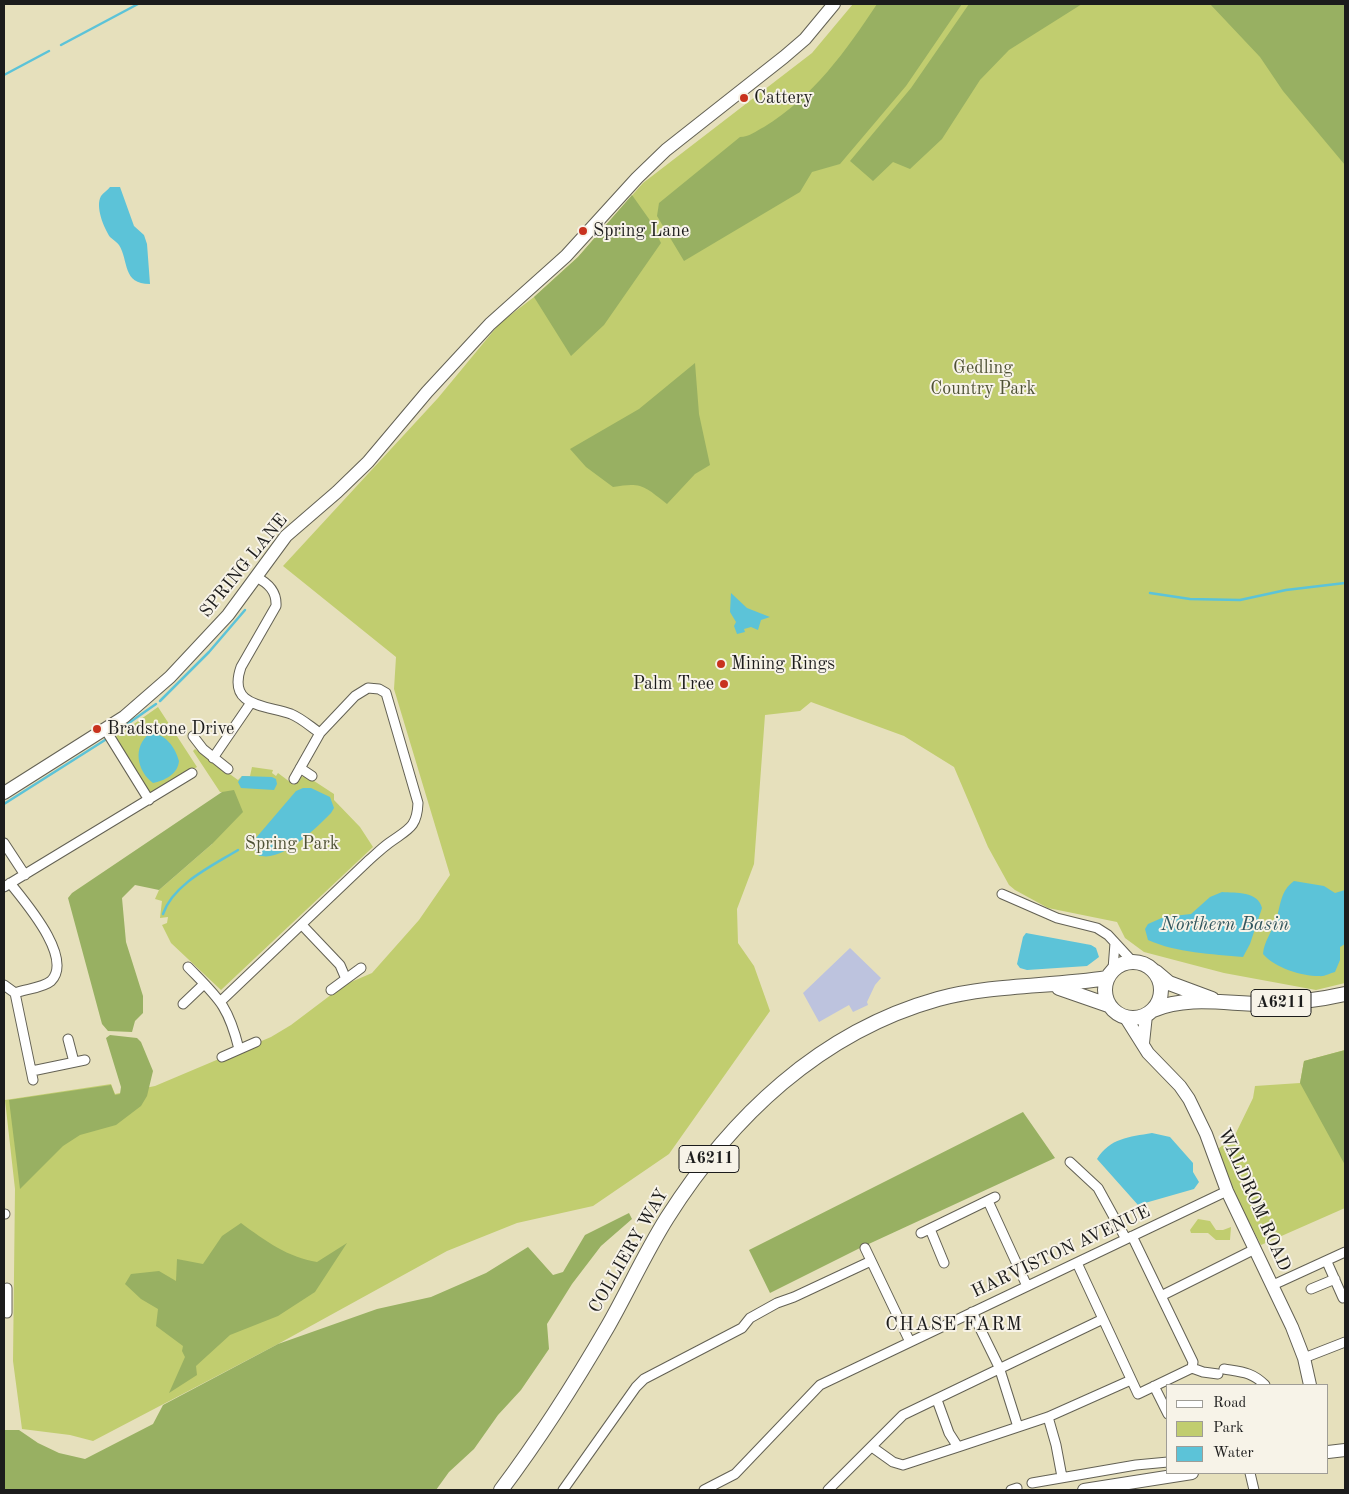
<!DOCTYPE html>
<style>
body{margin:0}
#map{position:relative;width:1349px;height:1494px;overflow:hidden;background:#e6e0bc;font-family:"Old Standard TT",serif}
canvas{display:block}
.frame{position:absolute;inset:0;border:5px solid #1c1c1c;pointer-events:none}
.legend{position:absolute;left:1166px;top:1384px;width:162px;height:90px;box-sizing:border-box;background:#f7f3e8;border:1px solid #9f9d96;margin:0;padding:6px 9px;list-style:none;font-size:15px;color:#1c1c1c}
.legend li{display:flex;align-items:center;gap:10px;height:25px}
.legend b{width:25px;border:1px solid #9f9d96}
</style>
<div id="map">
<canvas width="1349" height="1494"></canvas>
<div class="frame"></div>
<ul class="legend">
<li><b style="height:6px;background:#fff"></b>Road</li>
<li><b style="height:14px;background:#c1cd6f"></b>Park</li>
<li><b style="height:14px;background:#5cc3d8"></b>Water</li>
</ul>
</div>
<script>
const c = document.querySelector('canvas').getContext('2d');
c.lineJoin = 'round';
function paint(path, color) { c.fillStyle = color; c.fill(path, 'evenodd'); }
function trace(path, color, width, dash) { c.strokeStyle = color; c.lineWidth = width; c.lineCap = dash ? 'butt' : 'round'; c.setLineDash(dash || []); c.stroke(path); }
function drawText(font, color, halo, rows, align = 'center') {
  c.font = font + ' "Old Standard TT",serif'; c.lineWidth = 4; c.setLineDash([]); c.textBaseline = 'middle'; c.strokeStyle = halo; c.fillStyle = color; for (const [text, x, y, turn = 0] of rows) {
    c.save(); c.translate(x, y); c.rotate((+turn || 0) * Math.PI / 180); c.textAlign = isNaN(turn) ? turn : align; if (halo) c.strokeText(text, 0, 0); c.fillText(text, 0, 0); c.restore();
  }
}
const industrial = new Path2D(`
 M850,948L881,978L875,985L867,1002L868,1005L853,1012L849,1005L819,1022L803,993Z`);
const green = new Path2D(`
 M853,4H1345V983L1316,990L1224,973L1144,952L1125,938L1117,922L1048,908L1015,890L1009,885L988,847L954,767L904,736L811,702L800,711L765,715L754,864L737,909L738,943L754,966L770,1011L669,1154L593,1206L517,1223L447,1251L278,1344L93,1441L70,1435L22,1429L13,1361L15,1189L5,1100L111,1084L115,1094L155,1086L271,1037L291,1025L344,985L372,973L419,920L450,875L394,689L396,657L283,566L438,398L500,323L534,297L578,257L643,183L812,53Z
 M158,707L197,767L150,793L114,738Z
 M195,749L238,780L242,776H250L252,767L273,770L272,773L276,776L278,773L294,785L301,776L311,779L334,794V800L360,827L373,847L221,990L171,943L162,925L167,923L168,917L160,918L162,901L155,899L159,890L212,844L222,792H220L193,751Z
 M1345,1050V1208L1261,1245L1232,1190L1218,1149L1235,1135L1253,1098L1255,1086L1300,1083L1304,1061Z
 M1198,1219L1210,1221L1216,1230H1223L1231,1227L1230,1240H1216L1208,1233H1191L1190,1230Z`);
const forest = new Path2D(`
 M877,4H962L906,86L840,164L812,172L800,192L684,261L657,216L659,203L740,137C749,137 756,131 764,127C813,97 846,51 877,4Z
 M969,4H1082L1009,50L980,80L942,139L910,169L893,162L873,181L850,161L911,88Z
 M1210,4H1345V165L1283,91L1260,57Z
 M632,195L649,219L661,243L604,325L571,356L534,297L578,257Z
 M695,363L699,414L710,465L695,474L667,504C644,486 642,482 613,487L586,467L570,449L639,409Z
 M234,790L243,812L212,844L159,890L135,885L122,898L126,942L143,996V1013L135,1021L132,1032L108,1031L102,1024L68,898L72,893L222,792Z
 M110,1035L137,1038L141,1042L153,1071L147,1096L141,1106L116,1125L80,1135L63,1146L20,1189L9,1100L111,1085L115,1095L120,1094L121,1087L106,1038Z
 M1345,1050V1165L1300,1083L1304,1061Z
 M1023,1112L1055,1158L860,1248L770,1293L749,1250Z
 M629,1213L632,1219L601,1246L572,1284L547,1324L549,1349L521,1390L498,1415L474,1449L449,1472L436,1490H4L5,1430H19L38,1443L59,1453L85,1459L153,1424L163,1405L278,1344L377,1309L431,1297L486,1273L528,1247L553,1275L563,1272L585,1235Z
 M241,1223C264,1240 289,1258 317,1262L347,1243L315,1292L278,1316L230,1335L196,1366L197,1375L169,1393L185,1357L182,1351L183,1346L156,1326L158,1309L141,1299L125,1284L131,1274L159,1271L176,1281L177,1259L203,1264L222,1236Z`);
const water = new Path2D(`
 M110,187H120L134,226L144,235L147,244L150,284C122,284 129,261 119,245C117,242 113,240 110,237C104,228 95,207 101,196C103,193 108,190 110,187Z
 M731,593L747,608L770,617L761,620L758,630L751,627L744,629L745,632L737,634L734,626L736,622L730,612Z
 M150,733C166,734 175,747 179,761C178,774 164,781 153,783C137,771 132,747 150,733Z
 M242,776L272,777L276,779L277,784L274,790L241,788L238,782Z
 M303,788H311L330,797L334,808L331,813C316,828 281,864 258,855L253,846L255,839L296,791Z
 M1294,881L1324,886L1335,893L1345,890V944L1340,947V960L1335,972C1330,973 1324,977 1319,976C1301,976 1275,968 1263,954C1264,941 1272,932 1276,920C1281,905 1280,891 1294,881Z
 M1222,892C1236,893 1258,891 1262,908L1250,944L1243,957C1212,954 1177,953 1148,940L1145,929L1148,924L1164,917L1191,914L1210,897Z
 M1026,933L1091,945L1096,948L1099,957L1087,966L1027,970L1020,968L1017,964L1023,937Z
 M1152,1133L1170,1137L1193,1163V1172L1199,1182L1194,1189L1138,1205L1097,1159C1110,1138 1129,1137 1152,1133Z`);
const stream = new Path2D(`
 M61,45L138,4
 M4,75L49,51
 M1150,593L1190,599L1240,600L1286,590L1345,583
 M160,701L209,652L245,610
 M113,734L156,704
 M4,804L105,740
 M163,914C173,884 212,866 238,850`);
const street = new Path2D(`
 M256,577C268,583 277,591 276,606L241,667C227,707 265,705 291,714C301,718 311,727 320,733
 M105,729L149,800
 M193,736L203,749L228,769
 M213,758L250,704
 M300,768L312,776
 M4,843L25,875
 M10,883C25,902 74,958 51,981C43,988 25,989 15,993
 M4,887L192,773
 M1002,894L1057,918L1097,928L1108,935L1132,961
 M302,925L340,965L346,979
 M188,967C219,999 228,1005 239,1049
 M1113,969L1115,943
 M4,985L15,993L33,1080
 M331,990L361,968
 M221,1001L368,861C375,855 382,848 389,843C408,829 417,828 418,803L386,693L379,689L368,688L355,696L320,733L294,779
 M183,1004L204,984
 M68,1039L74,1062
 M222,1057L256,1042
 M32,1071L85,1060
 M1070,1162L1098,1188L1126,1239
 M988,1201L1027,1286
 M4,1214H5
 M930,1229L944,1263
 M921,1233L995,1197
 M865,1248L910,1342
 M1327,1262L1343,1298L1345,1297
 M1077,1263L1138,1394L1192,1368L1193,1362L1132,1236
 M1273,1285L1345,1252
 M1311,1289L1335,1279
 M1161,1296L1255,1249
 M972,1312L999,1367L1018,1427
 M7,1313V1288
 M1304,1358L1345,1342
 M1192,1368L1203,1372L1218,1374
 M1224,1369C1242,1372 1252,1372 1265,1385
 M1154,1386L1168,1414
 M937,1400L949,1433L958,1447L1048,1417L1131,1380
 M1048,1417L1056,1445L1062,1477
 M872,1447L893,1462L903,1465L958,1447
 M1250,1473L1254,1490
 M1032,1483L1136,1465L1168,1462
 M563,1490L636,1387L644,1379L742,1328L750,1318L777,1303L794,1297L871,1261
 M704,1490L735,1474L820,1385L1227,1191
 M828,1490L903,1415L1103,1319
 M1011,1490L1017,1488`);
const secondary = new Path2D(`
 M4,793L124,717L170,677L228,615L286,536L337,492L368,462L427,392L490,324L566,256L637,178L666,150L784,57L805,39L834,4
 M1126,1018L1148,1053L1180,1086L1189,1099L1206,1134L1227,1191L1292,1327L1304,1358L1310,1385
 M1143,1043L1146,1015
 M1328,1452L1345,1450
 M1084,1490L1192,1473`);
const primary = new Path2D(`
 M1105 990a28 28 0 1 1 56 0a28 28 0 1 1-56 0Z
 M1156,972L1169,983L1212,999
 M1059,988L1108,1005
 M1153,1010C1189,995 1227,1004 1264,1004C1292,1003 1319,1000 1345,994
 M501,1490C540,1438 575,1383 608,1326C628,1291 645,1253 667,1218C731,1117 820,1032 938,999C994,984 1051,987 1107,978`);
const markers = [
 [744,98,5,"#c8321e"],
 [583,231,5,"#c8321e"],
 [721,664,5,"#c8321e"],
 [724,684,5,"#c8321e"],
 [97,729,5,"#c8321e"]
];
const shields = [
 [1281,1003,60],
 [709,1159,60]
];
const shieldNames = [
 ["A6211",1281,1003],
 ["A6211",709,1159]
];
const poiNames = [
 ["Cattery",754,98],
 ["Spring Lane",593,231],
 ["Mining Rings",731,664],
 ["Palm Tree",714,684,"right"],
 ["Bradstone Drive",107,729]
];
const parkNames = [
 ["Gedling",983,368],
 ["Country Park",983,389],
 ["Spring Park",292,844]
];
const streetNames = [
 ["SPRING LANE",244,566,-51],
 ["WALDROM ROAD",1254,1200,66],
 ["COLLIERY WAY",629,1251,-60],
 ["HARVISTON AVENUE",1061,1252,-25]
];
const waterNames = [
 ["Northern Basin",1225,925]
];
const neighbourhoodNames = [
 ["CHASE FARM",954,1325]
];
paint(industrial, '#bdc3de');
paint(green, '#c1cd6f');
paint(forest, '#98b062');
paint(water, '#5cc3d8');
trace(stream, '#5cc3d8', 2.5);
trace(street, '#636154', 11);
trace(secondary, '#636154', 14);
trace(primary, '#636154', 16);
trace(street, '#fff', 9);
trace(secondary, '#fff', 12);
trace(primary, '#fff', 14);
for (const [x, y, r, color] of markers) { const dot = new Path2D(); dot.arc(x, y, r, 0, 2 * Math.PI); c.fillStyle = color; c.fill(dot); trace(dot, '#f7f3e8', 2); }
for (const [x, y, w] of shields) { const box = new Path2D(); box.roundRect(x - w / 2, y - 13.5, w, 27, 4); c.fillStyle = '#f7f3e8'; c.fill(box); trace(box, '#1c1c1c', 1); }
drawText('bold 16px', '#1c1c1c', null, shieldNames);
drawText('18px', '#1c1c1c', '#f7f3e8', poiNames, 'left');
drawText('18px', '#4e5135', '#f7f3e8', parkNames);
drawText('18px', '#1c1c1c', '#f7f3e8', streetNames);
drawText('italic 19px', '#32565e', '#f7f3e8', waterNames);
c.letterSpacing = '1px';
drawText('19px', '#1c1c1c', '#f7f3e8', neighbourhoodNames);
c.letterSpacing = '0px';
</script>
